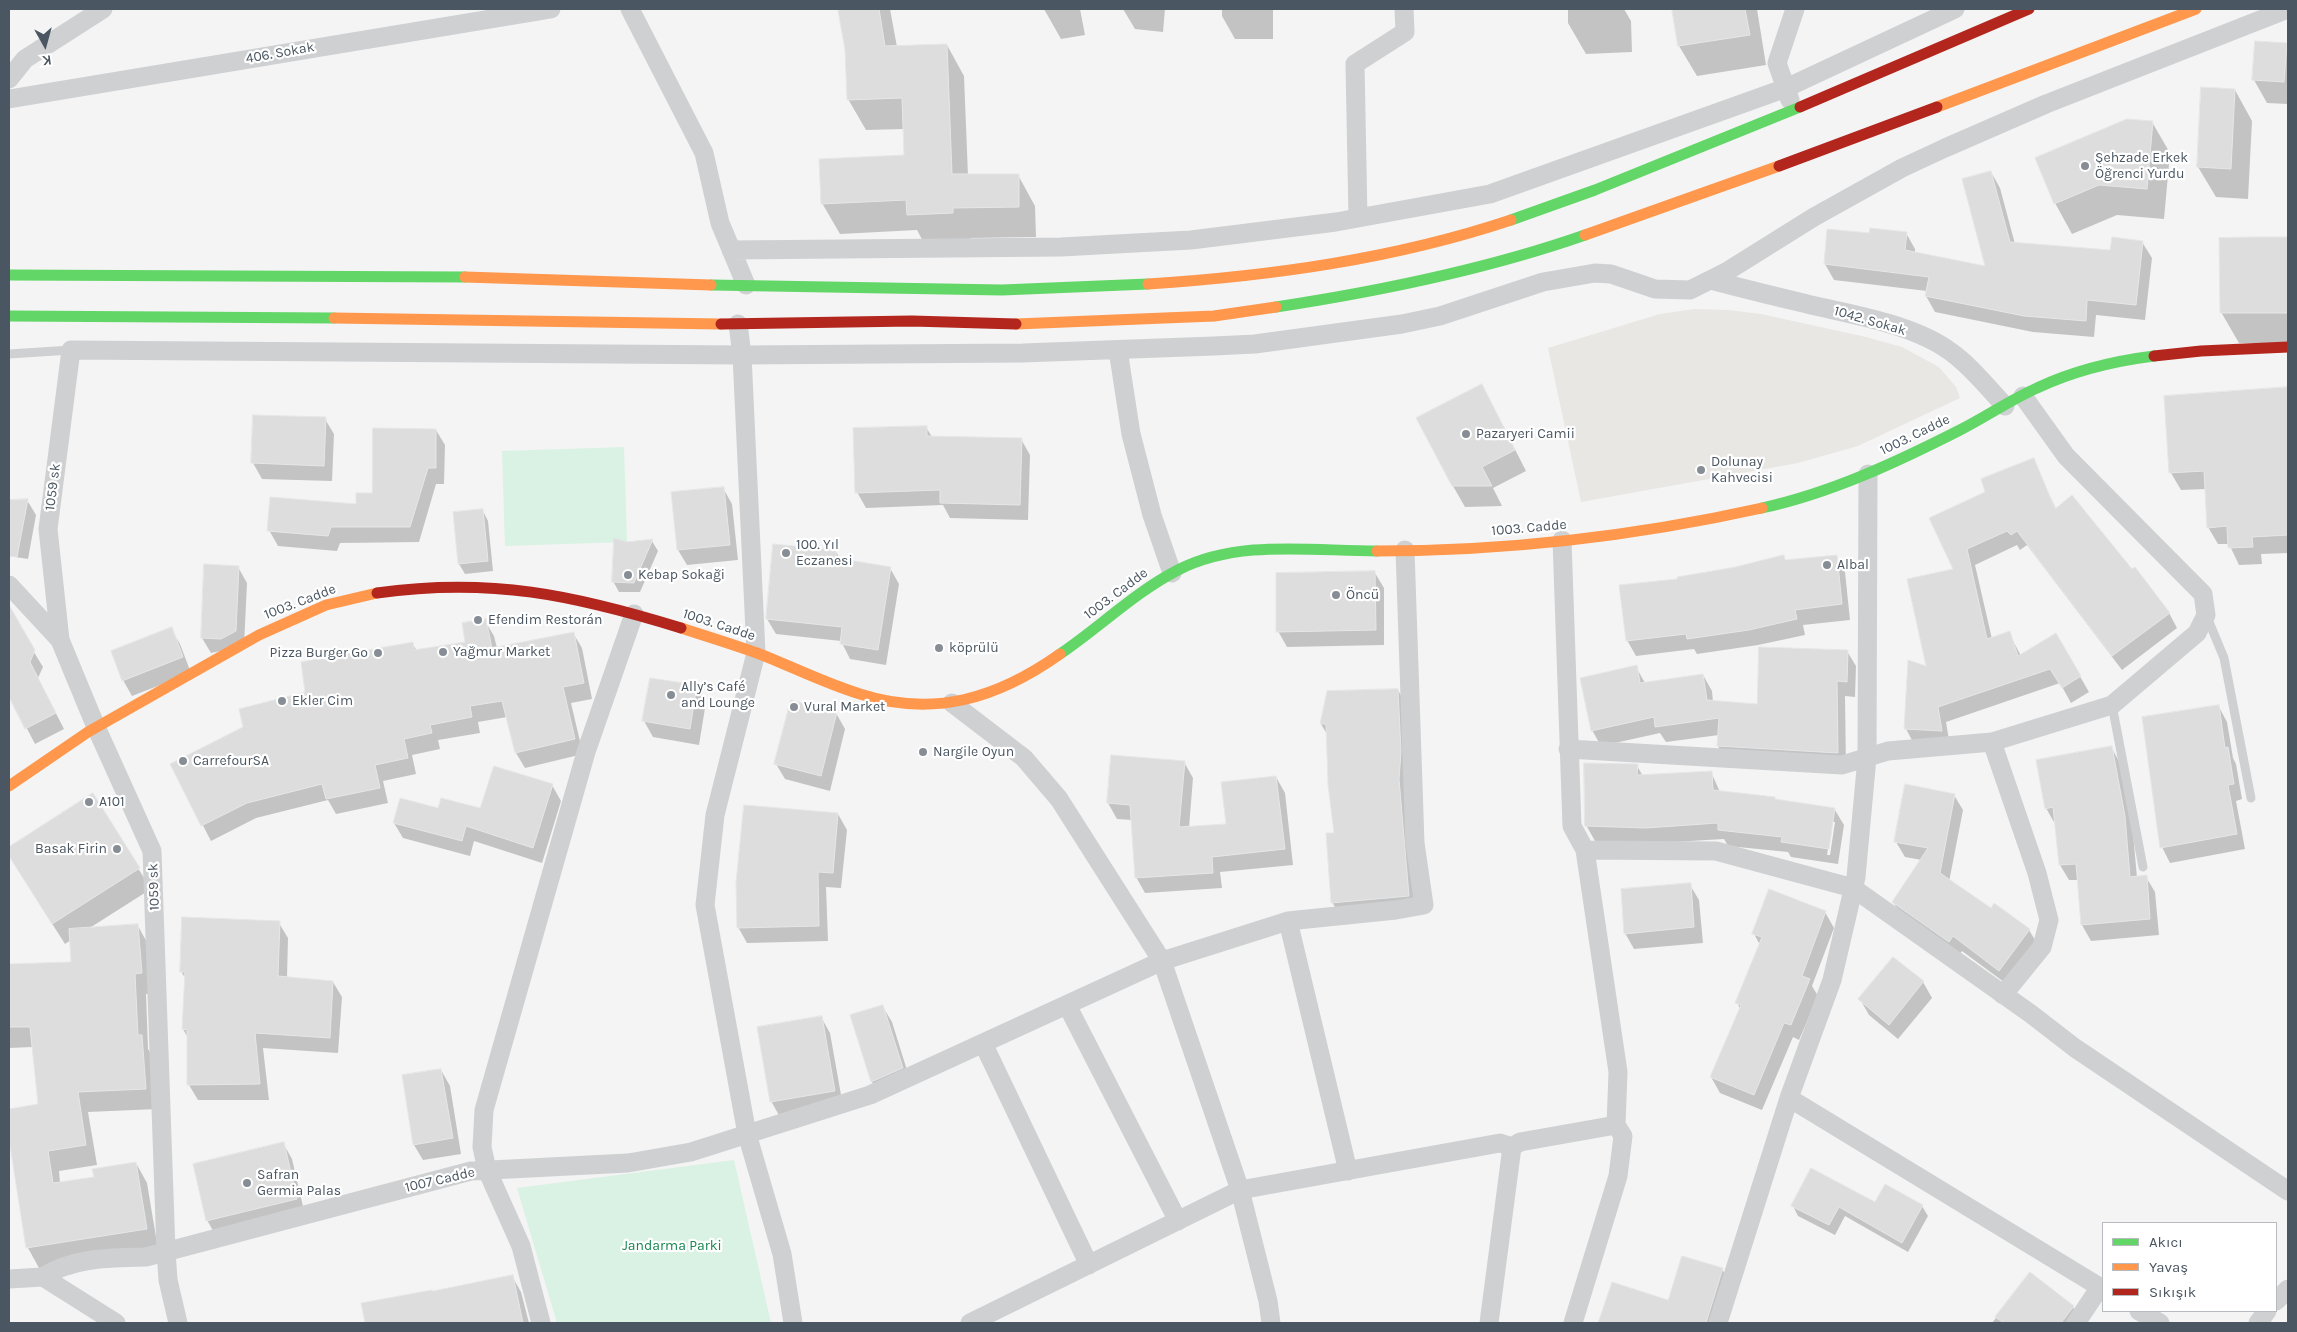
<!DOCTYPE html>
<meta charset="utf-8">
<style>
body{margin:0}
#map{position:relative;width:2297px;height:1332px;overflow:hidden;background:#f4f4f4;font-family:Karla,sans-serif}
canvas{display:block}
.frame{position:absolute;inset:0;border:10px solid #4a5661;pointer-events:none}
.legend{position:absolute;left:2102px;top:1222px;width:175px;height:90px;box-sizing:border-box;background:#fff;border:1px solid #b7bbc0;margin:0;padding:6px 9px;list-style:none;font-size:15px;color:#4a5661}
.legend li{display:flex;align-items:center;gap:10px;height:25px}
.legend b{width:25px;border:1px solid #b7bbc0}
.north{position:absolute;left:20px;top:20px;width:50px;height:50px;-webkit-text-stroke:4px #fff;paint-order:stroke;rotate:173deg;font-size:14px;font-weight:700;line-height:20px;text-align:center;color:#4a5661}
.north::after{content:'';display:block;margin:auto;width:18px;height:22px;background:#4a5661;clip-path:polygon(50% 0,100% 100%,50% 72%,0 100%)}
</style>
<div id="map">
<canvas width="2297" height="1332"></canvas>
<div class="frame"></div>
<ul class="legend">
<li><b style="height:6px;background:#63d668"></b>Akıcı</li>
<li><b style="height:6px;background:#ff974d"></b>Yavaş</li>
<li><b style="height:6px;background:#b3261e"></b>Sıkışık</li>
</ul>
<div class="north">K</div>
</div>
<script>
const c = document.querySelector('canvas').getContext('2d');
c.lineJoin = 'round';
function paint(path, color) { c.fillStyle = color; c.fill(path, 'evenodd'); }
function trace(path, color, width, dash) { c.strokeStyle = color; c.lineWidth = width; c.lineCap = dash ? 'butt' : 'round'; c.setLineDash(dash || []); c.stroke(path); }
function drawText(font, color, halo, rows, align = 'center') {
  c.font = font + ' Karla,sans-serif'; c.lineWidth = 4.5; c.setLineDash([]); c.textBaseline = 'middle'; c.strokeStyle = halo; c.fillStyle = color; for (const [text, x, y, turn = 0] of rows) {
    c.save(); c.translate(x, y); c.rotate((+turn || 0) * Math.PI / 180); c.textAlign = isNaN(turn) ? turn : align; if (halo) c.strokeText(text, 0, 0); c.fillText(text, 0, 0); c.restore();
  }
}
const commercial = new Path2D(`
 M1694,309L1728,310L1761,314L1866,337L1902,347L1939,367L1956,387L1960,398L1858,446L1798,463L1581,502L1548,348L1660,314Z`);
const green = new Path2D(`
 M624,447L627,542L505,546L502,451Z
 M734,1160L771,1323H557L517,1188Z`);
const shadow = new Path2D(`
 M847,9H890L897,47L947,45L964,76L968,176L1018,175L1035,206L1036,237L970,238V243L925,245L917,230L840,234L822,203L905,156L904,129L866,130L848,99Z
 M1044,9H1080L1085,35L1061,39Z
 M1123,9H1165L1163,32L1135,29Z
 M1222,9H1273V39H1235L1222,16Z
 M1568,9H1624L1631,21L1632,52L1586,54L1568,23Z
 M1673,9H1757L1766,65L1697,76L1679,46Z
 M2256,43L2288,45V104L2267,103L2254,80Z
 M2235,90L2252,121L2248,199L2216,197L2198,167Z
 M2152,122L2170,153L2164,219L2117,215L2072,234L2055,203Z
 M1991,172L2000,188L2015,244L2111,251L2142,242L2152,258L2145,320L2096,315L2094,337L2033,332L1935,312L1926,296L1927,291L1834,280L1825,264L1828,230L1870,234L1906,233L1915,249V253L1987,268Z
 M2288,238V343H2239L2221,312L2220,239Z
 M2288,388V553L2261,554L2262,564L2239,565L2229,544H2218L2208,527L2206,489L2181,490L2171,473L2165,397Z
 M1493,406L1526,471L1493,488L1502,506L1465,507L1453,486Z
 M254,416L325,419L334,434L332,481L262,479L253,463Z
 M926,427L932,437L1021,439L1030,455L1028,520L950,518L943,505L866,508L857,492Z
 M436,430L445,445L444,484H436L419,542L340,543L337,551L278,546L269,530L357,505L373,494Z
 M2033,460L2056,509L2169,613L2177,628L2122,670L2027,545L2020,550L2017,545L1975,565L1992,639L2009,633L2021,656L2056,635L2089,692L2071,703L2060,683L1946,722L1950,746L1914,744L1906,729L1928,668L1955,570L1986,493Z
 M723,488L732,504L738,560L687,565L678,550Z
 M27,500L36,515L28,559L9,556V501Z
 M483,511L488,521L493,571L465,574L459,564Z
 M652,541L658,551L640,592H619L613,581L627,543Z
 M836,552L841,560L890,568L899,584L886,665L850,659L841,641L776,634L767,619Z
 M1783,556L1786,561L1836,556L1845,572L1850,620L1803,625L1805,635L1758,645L1697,654L1694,649L1636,656L1627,640L1678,580Z
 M238,567L247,583L244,646L211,653L202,638Z
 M1375,573L1384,588V645L1287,647L1278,631Z
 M9,611L43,667L38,678L64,729L35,744L9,694Z
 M485,621L494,636L497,648L573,633L582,648L592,699L571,703L583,754L525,768L516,753L507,717L478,722L480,733L438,740L440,749L412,755L416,774L383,781L388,803L336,814L328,800L256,818L211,841L171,764L245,727L307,693L412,643L417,651L467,643Z
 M171,629L180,644L191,673L132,696L123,680Z
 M1847,651L1856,666L1855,697L1845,696L1846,769L1727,762L1718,746L1719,735L1666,742L1660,733L1601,746L1592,730L1636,667L1645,683L1703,675L1712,691L1713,702L1758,705Z
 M697,686L706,702L699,745L653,737L644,721Z
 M1398,690L1406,705L1417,911L1341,917L1332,902L1335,834L1328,736L1321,724L1328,692Z
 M2219,707L2227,722L2233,758L2236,764L2242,799L2236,801L2245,849L2170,863L2162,847Z
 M836,713L845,729L830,791L785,779L776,764Z
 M2111,747L2120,763L2133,833L2137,878L2146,877L2155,892L2159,935L2091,941L2082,925L2079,880H2069L2060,865L2055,824L2046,808Z
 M1112,756L1184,762L1193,778L1189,828L1227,825L1276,777L1285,793L1293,865L1220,872L1222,888L1145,893L1136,877L1132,820L1117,819L1108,803Z
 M1637,766L1643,776L1711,772L1720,792L1775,798L1776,801L1835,810L1844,825L1838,864L1791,857L1788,852L1728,846L1724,839L1656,843L1595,841L1586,825ZM1832,822H1835L1830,855H1827Z
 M552,785L561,801L542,863L474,841L470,856L403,838L394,823L439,809L481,810Z
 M92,795L151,889L88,929L138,926L149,946L153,993L146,994L148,1049L153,1057L157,1109L88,1112L97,1165L59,1171L60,1183L95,1178L136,1163L147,1183L158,1249L39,1268L28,1248L9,1131V1110L40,1105L33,1047L9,1048V965L73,963L71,940L65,944L18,870L9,854V848Z
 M1954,795L1963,810L1949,882L1991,910L2029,930L2038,945L2008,985L1962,951L1958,957L1902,917L1893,902L1922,860L1905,857L1896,842Z
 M838,814L847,830L841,888L826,887L828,941L747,943L738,927Z
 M1690,885L1699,900L1703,943L1634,949L1625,933Z
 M1825,912L1834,928L1812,986L1818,996L1799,1040L1793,1037L1762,1110L1720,1093L1711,1077L1740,1009L1737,1002L1760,945L1754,934Z
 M279,923L288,938L287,978L333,982L342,997L338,1053L263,1048L269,1100H198L189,1085L188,1038L183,1029L186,980L181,971Z
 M1894,958L1923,982L1932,998L1898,1039L1869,1015L1860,999Z
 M883,1007L892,1022L911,1083L881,1097L872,1082L852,1016Z
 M821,1017L830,1033L843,1106L780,1117L771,1101Z
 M441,1070L450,1086L461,1154L423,1160L414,1145Z
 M283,1143L292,1159L305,1215L216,1236L207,1220Z
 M1793,1206H1922L1928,1216L1908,1252L1845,1216L1835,1235L1798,1216Z
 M1722,1269L1731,1285L1719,1323H1600L1613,1283L1669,1302Z
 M2030,1274L2073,1307L2081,1323H1992Z
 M512,1276L521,1292L529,1323H366L362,1304L432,1293Z`);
const building = new Path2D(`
 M838,9H879L885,46L947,44L952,174H1019V207L953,208V213L907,215L906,200L821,204L819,159L904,155L902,98L847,100L845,50Z
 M1672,9H1745L1750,35L1678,46Z
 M2255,41L2287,43L2284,82L2252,80Z
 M2201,87L2235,89L2231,169L2197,167Z
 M2127,119L2153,121L2147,189L2099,185L2054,204L2035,158Z
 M1991,171L2010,242L2110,250L2112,237L2143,241L2136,305L2087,300L2086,321L2024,316L1925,296L1929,277L1824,264L1827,229L1869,233L1870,228L1907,232L1905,250L1985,266L1962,179Z
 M2253,237H2288V313H2220L2219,238Z
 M1482,384L1515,450L1482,467L1492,486H1452L1416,418Z
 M2288,387V535L2252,537L2253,547L2228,548L2227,526L2207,528L2204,471L2169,473L2164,396Z
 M253,415L326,417L324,466L251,463Z
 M927,426V436L1022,438L1020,505L940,503V490L855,493L853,428Z
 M373,428L436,429V468H428L410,527H331L328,536L267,531L270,497L356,504V493H372Z
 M2034,458L2055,509L2072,495L2132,569L2135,567L2170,613L2112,656L2017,531L2011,535L2007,531L1967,549L1987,639L2010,631L2018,656L2056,633L2081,676L2062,688L2050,669L1938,707L1942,731L1904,729L1908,660L1926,666L1907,579L1953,569L1929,518L1985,492L1981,479Z
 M724,487L730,545L677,550L671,492Z
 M28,499L17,557L9,556V500Z
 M483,509L488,561L458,564L453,512Z
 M614,538L627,542L653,539L634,583L612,582Z
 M773,544L836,550V558L891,567L878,650L840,644L842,627L766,619Z
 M1784,555L1785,560L1837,555L1842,604L1795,610L1797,619L1749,630L1687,639L1686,634L1626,641L1619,585L1677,579V577L1736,567Z
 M204,564L239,566L236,631L221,639L201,638Z
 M1375,571L1376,630L1276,632V573Z
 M9,605L35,650L30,662L56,713L25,729L9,697Z
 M486,619L492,648L574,632L584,683L563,687L575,739L515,753L502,701L470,706L472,717L430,725L432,733L404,739L408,758L375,765L380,788L326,799L322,784L247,803L201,826L170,764L243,727L239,709L305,692L301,662L413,642L414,650L465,642L462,623Z
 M172,627L183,657L122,681L111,651Z
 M1759,647L1848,650L1847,682L1837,681L1838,753L1717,746L1719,718L1655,727L1654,717L1591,731L1580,678L1637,665L1640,683L1703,674L1707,700L1757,704Z
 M650,678L697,685L690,729L642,721Z
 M1398,689L1401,752L1399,779L1409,896L1331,903L1326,833H1334L1328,785L1326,724H1320L1327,691Z
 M791,700L837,712L821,776L774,764Z
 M2219,705L2225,748L2228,747L2234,784L2228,785L2237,834L2160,848L2142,717Z
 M2112,746L2125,816L2130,877L2147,875L2150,919L2081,925L2076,864L2059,865L2053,807L2045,809L2036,760Z
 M1111,755L1185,761L1179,827L1226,824L1221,782L1276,776L1285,849L1212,857L1213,873L1135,878L1130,805L1107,803Z
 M1584,763L1638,764L1637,775L1712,771L1713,790L1775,797V799L1835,808L1829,849L1781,842L1782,837L1718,830V823L1646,828L1585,826Z
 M494,766L553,784L533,848L466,826L462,841L393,823L400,798L438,808L441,798L480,808Z
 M1905,784L1955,794L1940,873L1991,908L1994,903L2030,929L1999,971L1953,936L1949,942L1892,902L1928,848L1894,842Z
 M93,793L140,868L52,924L9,856V847Z
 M744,805L838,813L833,873L818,872L819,926L737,928L736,883Z
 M1691,883L1694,927L1624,934L1621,889Z
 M1769,889L1826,911L1802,976L1810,979L1791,1025L1784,1023L1754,1095L1710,1077L1741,1005L1735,1003L1762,937L1752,934Z
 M182,917L280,921L278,976L333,981L330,1038L255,1033L260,1084L187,1085V1030L182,1029L185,972H180Z
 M138,924L142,973L135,974L138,1035H142L146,1089L78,1092L86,1145L48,1151L53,1183L94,1177L92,1169L136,1162L147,1229L26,1248L9,1139V1109L38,1104L30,1027H9V964L71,962L69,929Z
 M1893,957L1924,981L1889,1025L1858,999Z
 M883,1005L903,1068L871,1082L850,1015Z
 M822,1016L835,1091L770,1102L757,1027Z
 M441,1069L453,1138L413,1145L402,1075Z
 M284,1142L297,1199L206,1221L193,1164Z
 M1811,1168L1875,1202L1885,1184L1923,1205L1902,1243L1839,1207L1829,1225L1791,1206Z
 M1682,1256L1723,1268L1706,1323H1598L1612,1282L1668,1300Z
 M2030,1272L2074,1306L2061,1323H2004L1995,1317Z
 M513,1275L523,1323H365L361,1303L432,1290V1291Z`);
const lane = new Path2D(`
 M9,354L71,350
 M2207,617L2224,658L2251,798
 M2112,705L2143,867`);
const street = new Path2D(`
 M630,9L704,153L720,223L746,285
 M9,79L25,59L103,9
 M9,99L551,9
 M1790,100L1777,63L1795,9
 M1358,218L1355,64L1405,32L1404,9
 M731,250L1061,247L1191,240L1336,222L1490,194L1786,88L1955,9
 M1711,280C1744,289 1778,297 1811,305C1855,315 1915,325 1951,352C1972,367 1988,388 2005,406
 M738,324L742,355L756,653L715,815L705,905L747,1134L782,1254L793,1323
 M1118,350L1131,434L1152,515L1172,573
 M1562,540L1572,826L1585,850L1618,1072L1616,1125L1623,1136L1618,1176L1573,1323
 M9,585L60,640
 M952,703L1024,758L1059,799L1162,961L1240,1190L1268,1301L1271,1323
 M1992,742L2037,873L2049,920L2042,947L2003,995
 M1568,749L1842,765L1888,751L1992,742L2112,705L2197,633L2206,615L2203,594L2066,456L2023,396
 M1585,850L1716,851L1853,888L2031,1014L2075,1048L2288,1191
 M1288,921L1348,1171
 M1067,1005L1178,1221
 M983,1043L1089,1265
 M1789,1098L2103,1289
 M43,1277C73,1257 111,1258 146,1257L471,1171L628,1163L691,1152L870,1095L1162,961L1288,921L1396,910L1424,905L1415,843L1405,550
 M9,1279L43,1277L116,1323
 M2276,1301L2288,1289
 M2139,1311L2160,1323
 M178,1323L168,1280L166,1251L152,851L96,727L60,640L48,529L71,350L742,355L1023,353L1214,346L1255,344L1402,324L1440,316L1543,282L1595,273L1611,274L1655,289L1690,290L1726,272L1814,217L1902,168L1945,148L2046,104L2288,9
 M541,1323L521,1246L487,1170L482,1147L484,1110L586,752L634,614
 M970,1323L1240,1190L1500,1143L1512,1147
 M1489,1323L1512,1147L1520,1142L1616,1125
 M1718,1323L1789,1098L1832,980L1856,877L1867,758L1868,474
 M2076,1323L2100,1287
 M2258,1323L2267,1311`);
const fast = new Path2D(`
 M1511,220L1595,190L1800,107
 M9,275L465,277
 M711,285L1002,290L1148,284
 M1276,307C1381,291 1485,270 1585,235
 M9,316L334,318
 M1762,508C1831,493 1897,462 1960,430C1986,417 2010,400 2037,388C2073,371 2114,361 2154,356
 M1060,654C1100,627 1135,592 1178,570C1238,539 1311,551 1377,551`);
const slow = new Path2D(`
 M1937,107L2196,9
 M1585,235L1779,166
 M465,277L711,285
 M1148,284C1271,276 1394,259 1511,220
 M334,318L721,324
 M1016,324L1214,316L1276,307
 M1377,551C1505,551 1636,536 1762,508
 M681,628C706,636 732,644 757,653C791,666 824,683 860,694C934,718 998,698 1060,654
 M9,786L88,732L259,635L326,605L377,593`);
const jam = new Path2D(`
 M1800,107L2029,9
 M1779,166L1937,107
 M721,324L912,321L1016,324
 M2154,356L2201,351L2288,347
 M377,593C490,577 574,595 681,628`);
const markers = [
 [2085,166,5,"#868d94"],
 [1466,434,5,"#868d94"],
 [1701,470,5,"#868d94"],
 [786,553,5,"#868d94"],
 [1827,565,5,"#868d94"],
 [628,575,5,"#868d94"],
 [1336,595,5,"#868d94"],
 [478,620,5,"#868d94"],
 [939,648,5,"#868d94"],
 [443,652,5,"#868d94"],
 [378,653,5,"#868d94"],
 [671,695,5,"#868d94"],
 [282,701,5,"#868d94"],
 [794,707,5,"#868d94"],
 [923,752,5,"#868d94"],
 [183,761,5,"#868d94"],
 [89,802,5,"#868d94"],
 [117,849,5,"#868d94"],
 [247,1183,5,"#868d94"]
];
const streetNames = [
 ["406. Sokak",280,53,-10],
 ["1042. Sokak",1870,321,16],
 ["1003. Cadde",1915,435,-26],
 ["1059 sk",53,487,-83],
 ["1003. Cadde",1529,528,-5],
 ["1003. Cadde",1116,594,-37],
 ["1003. Cadde",300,602,-21],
 ["1003. Cadde",719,625,18],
 ["1059 sk",154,887,-92],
 ["1007 Cadde",440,1180,-13]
];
const poiNames = [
 ["Şehzade Erkek",2095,158],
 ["Öğrenci Yurdu",2095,174],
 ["Pazaryeri Camii",1476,434],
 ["Dolunay",1711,462],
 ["Kahvecisi",1711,478],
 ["100. Yıl",796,545],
 ["Eczanesi",796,561],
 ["Albal",1837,565],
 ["Kebap Sokaği",638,575],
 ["Öncü",1346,595],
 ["Efendim Restorán",488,620],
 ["köprülü",949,648],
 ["Yağmur Market",453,652],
 ["Pizza Burger Go",368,653,"right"],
 ["Ally’s Café",681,687],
 ["and Lounge",681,703],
 ["Ekler Cim",292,701],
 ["Vural Market",804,707],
 ["Nargile Oyun",933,752],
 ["CarrefourSA",193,761],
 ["A101",99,802],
 ["Basak Firin",107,849,"right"],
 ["Safran",257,1175],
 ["Germia Palas",257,1191]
];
const parkNames = [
 ["Jandarma Parki",672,1246]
];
paint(commercial, '#e8e7e3');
paint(green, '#d9f2e3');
paint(shadow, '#0003');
paint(building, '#ddddde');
trace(building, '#e5e6e7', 1);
trace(lane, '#ced0d2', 9);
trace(street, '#ced0d2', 19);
trace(fast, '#63d668', 11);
trace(slow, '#ff974d', 11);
trace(jam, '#b3261e', 11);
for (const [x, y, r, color] of markers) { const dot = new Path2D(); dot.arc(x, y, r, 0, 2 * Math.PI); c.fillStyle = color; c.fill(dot); trace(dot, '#fff', 2); }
drawText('14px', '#4a5661', '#fff', streetNames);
drawText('14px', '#4a5661', '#fff', poiNames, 'left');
drawText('14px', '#17864f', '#fff', parkNames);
</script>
